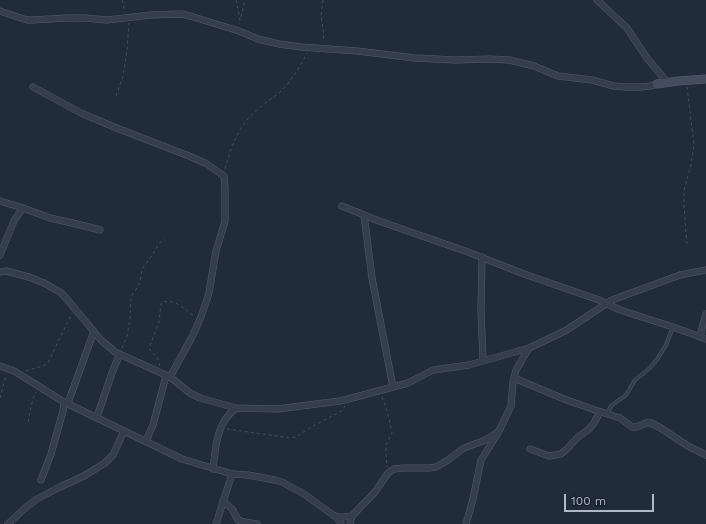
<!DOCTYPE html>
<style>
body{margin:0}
#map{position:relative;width:706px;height:524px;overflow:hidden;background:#212c3b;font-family:"Work Sans",sans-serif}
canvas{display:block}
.scale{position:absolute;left:564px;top:494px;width:90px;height:18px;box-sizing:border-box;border:2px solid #b0b9c7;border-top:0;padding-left:5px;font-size:12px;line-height:14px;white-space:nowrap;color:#b0b9c7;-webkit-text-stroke:3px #1a2330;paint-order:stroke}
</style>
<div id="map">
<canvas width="706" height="524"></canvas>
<div class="scale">100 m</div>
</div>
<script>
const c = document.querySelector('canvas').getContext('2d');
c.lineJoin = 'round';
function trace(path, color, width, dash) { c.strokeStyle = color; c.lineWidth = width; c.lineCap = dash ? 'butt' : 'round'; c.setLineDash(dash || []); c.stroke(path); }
const path = new Path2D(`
 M122,0L125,11
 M236,0L240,19L239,24
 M323,0L321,16L323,28L324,42
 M241,17L245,0
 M116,96L123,76L127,51L129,23
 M225,169C230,151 235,136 246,121C255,110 267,102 279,93C291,82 299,68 307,53
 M687,244L684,207V190L691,165L694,145L687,87
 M122,348L127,336L130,319L131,297L140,283L142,269L151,257L158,245L164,238
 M160,366L157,357L150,350L149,348L159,322L161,304L162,302C177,299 184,309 194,316
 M26,371L45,365L48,363L72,313
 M382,397L387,410L392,433L386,445V455L387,467
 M0,398L6,375
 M28,422L33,398L36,392
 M227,429L277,436L290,438L296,437L311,427L340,412L343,409L345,406`);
const lane = new Path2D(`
 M607,414L611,406L626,395L635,380L650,368L658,358L666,345L673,327`);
const street = new Path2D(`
 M597,0L627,28L647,58L667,82
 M0,11L27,20H32L67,18H85L107,20L151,15L181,14L190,16L239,31L258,39L279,44L301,47L357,51L415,58L455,60L490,59L509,60L534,66L558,76L592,80L614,86L626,87H640L651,86L657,84
 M33,87L81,113L114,127L189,156L207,164L224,176L225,188V221L216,251L209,293L201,317L193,335L170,377
 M0,201L23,208L50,218L81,225L100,230
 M342,206L379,221L468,252L524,274L599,300L620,310L673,327L706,339
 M364,215L372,278L393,387
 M0,255L14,221L23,208
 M482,257L481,310L483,361
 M0,272L6,271L29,277L44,283L60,292L66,298L101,340L115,352L170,377L190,393L200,398L236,408L277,409L340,401L352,398L408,383L433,370L469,365L529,348L565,331L612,300L680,275L706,270
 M700,337L702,328L706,314
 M0,366L14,371L64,402L182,459L232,474L248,475L275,480L282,482L304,494L333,515L337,517H342L352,516L375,492L388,473L394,469L403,468H429L436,467L448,460L464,448L483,441L494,435L499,431L511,406L513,382L516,370L529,348
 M514,378L564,399L595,410L620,418L632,427H637L646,423H651L659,427L688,446L706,455
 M68,403L94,331
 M97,417L113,370L120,354
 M146,441L153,425L166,376
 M530,449L549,456L561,454L567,449L577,438L589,429L594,423L600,412
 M213,469C216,445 216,424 236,408
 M41,480L51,454L63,411L64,402
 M223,501L232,509L238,520L244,522L257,524
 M337,517L341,524
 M8,524L25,508L37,499L60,487L84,476L105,463L113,455L124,431
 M216,524L232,474
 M350,524L352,516
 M466,524L473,499L481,460L498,433`);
const secondary = new Path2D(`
 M657,84L678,81L706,79`);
trace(lane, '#535c69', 4);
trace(street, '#535c69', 7);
trace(secondary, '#535c69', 9);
trace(path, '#3e5556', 1, [3, 3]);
trace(lane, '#353e4b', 3);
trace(street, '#353e4b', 6);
trace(secondary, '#434d5e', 8);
</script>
